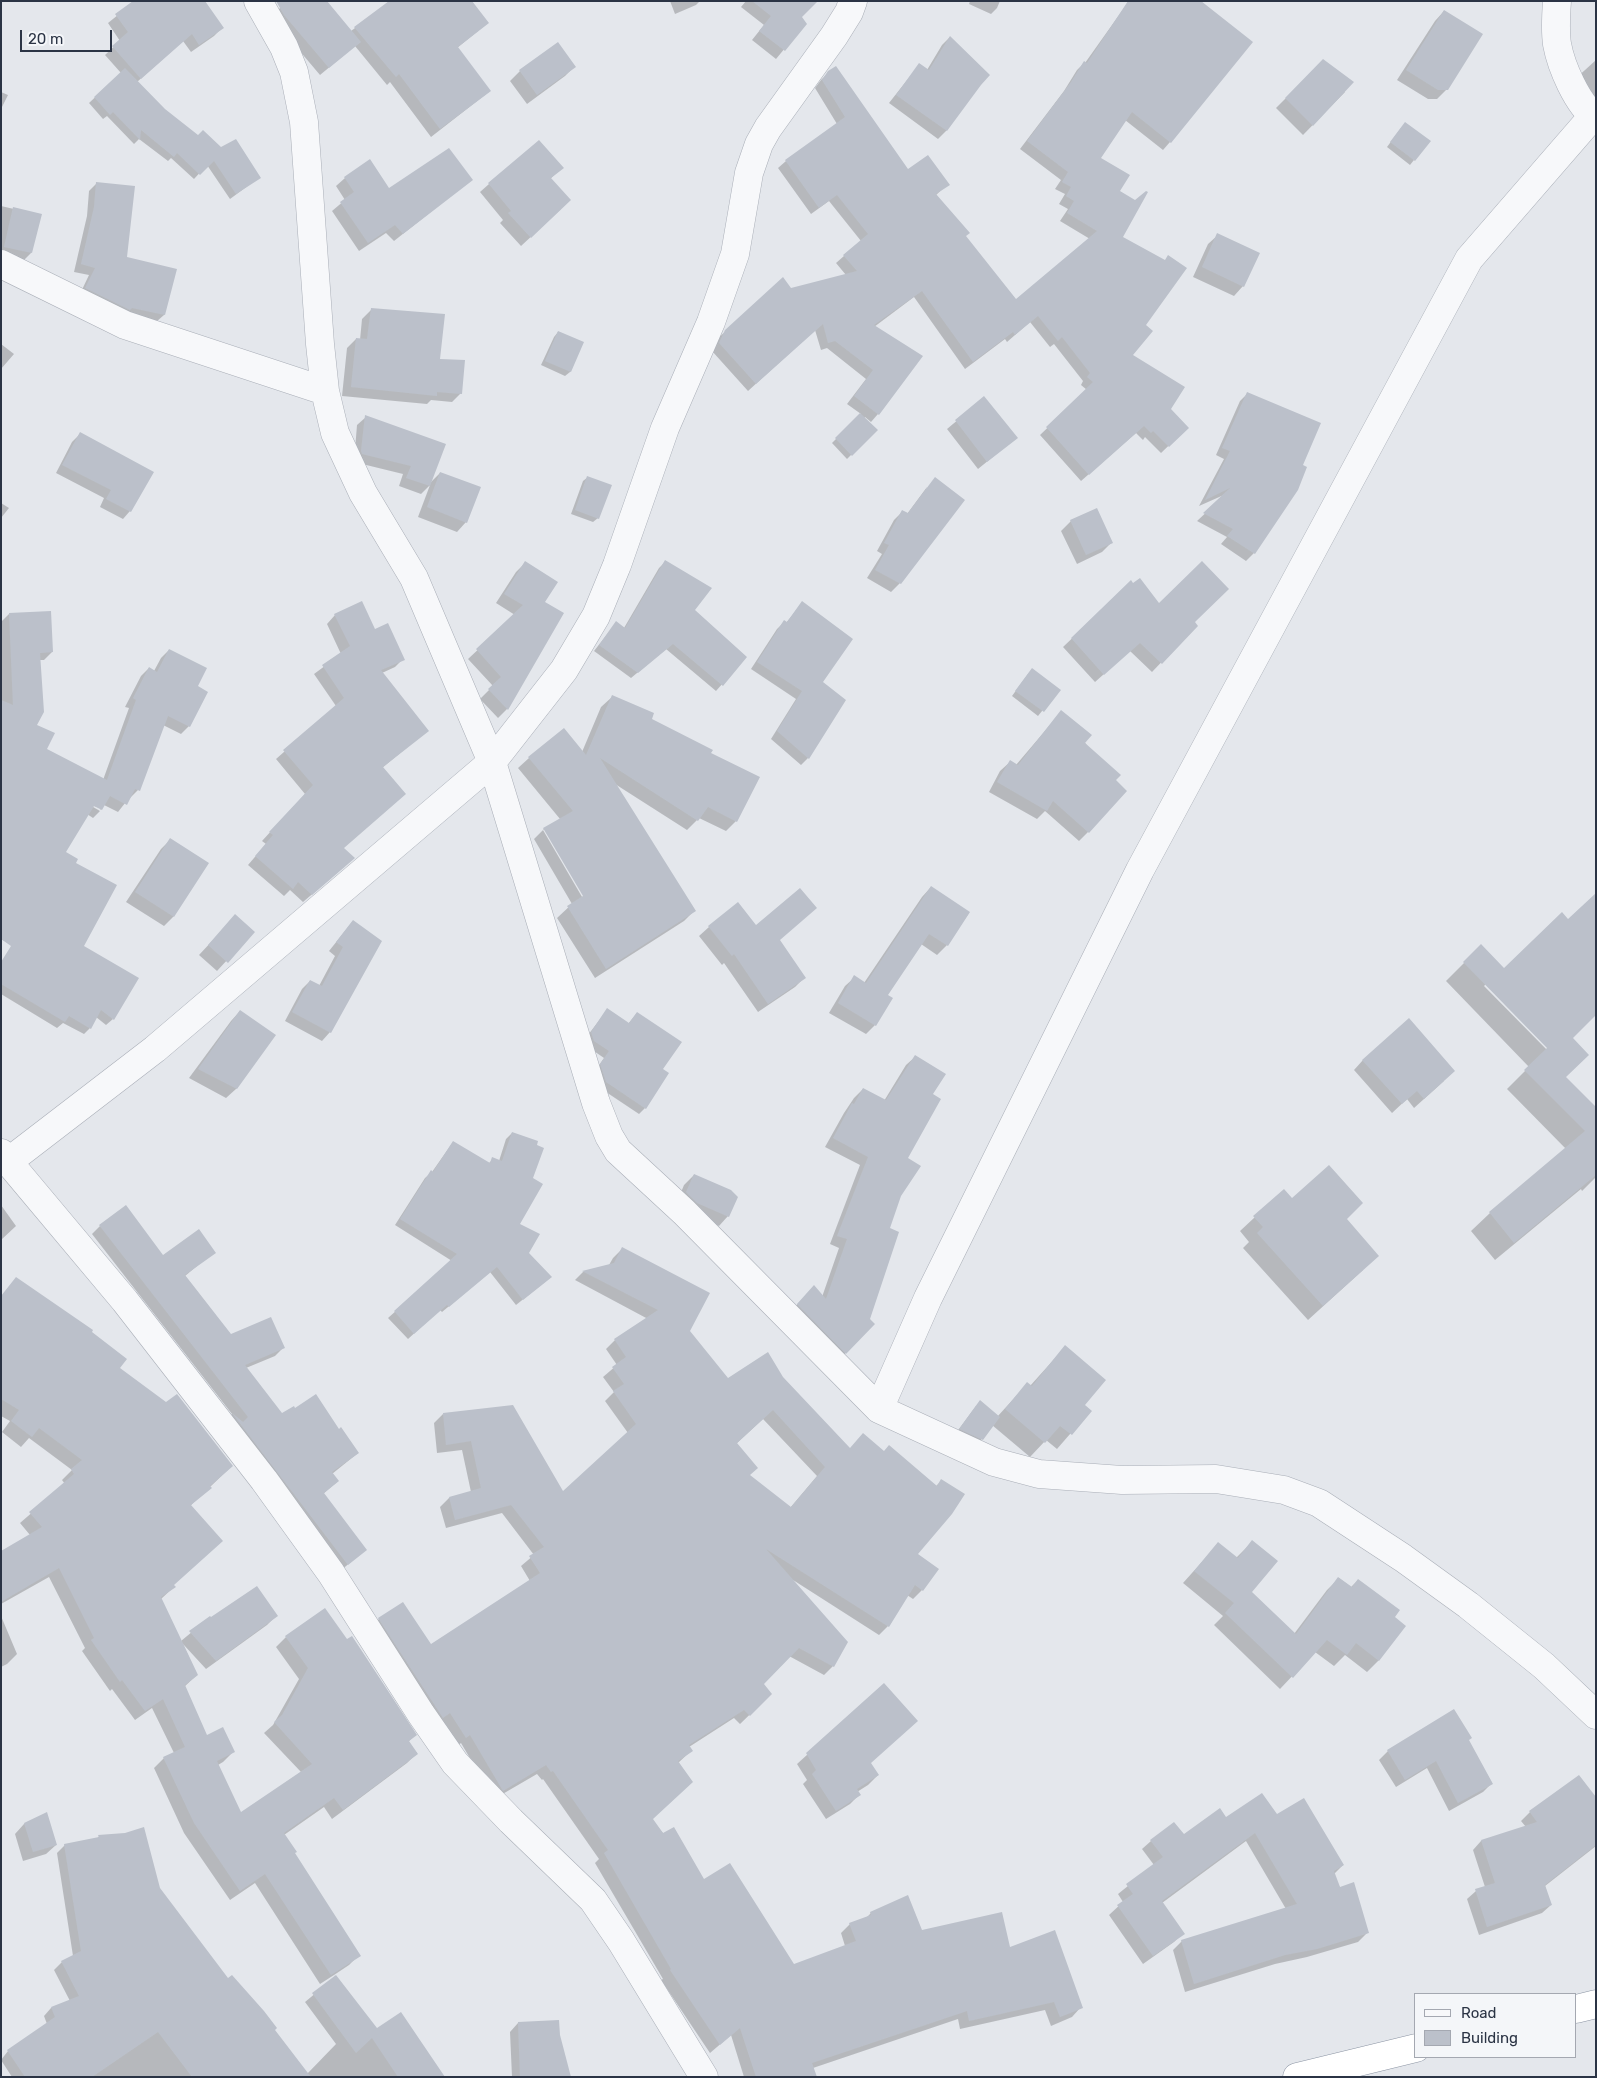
<!DOCTYPE html>
<style>
body{margin:0}
#map{position:relative;width:1597px;height:2078px;overflow:hidden;background:#e4e7ec;font-family:Rubik,sans-serif}
canvas{display:block}
.frame{position:absolute;inset:0;border:2px solid #2b3445;pointer-events:none}
.legend{position:absolute;left:1414px;top:1993px;width:162px;height:65px;box-sizing:border-box;background:#f4f6f9;border:1px solid #a4a8b1;margin:0;padding:6px 9px;list-style:none;font-size:15px;color:#2b3445}
.legend li{display:flex;align-items:center;gap:10px;height:25px}
.legend b{width:25px;border:1px solid #a4a8b1}
.scale{position:absolute;left:20px;top:30px;width:92px;height:22px;box-sizing:border-box;border:2px solid #2b3445;border-top:0;padding-left:6px;font-size:15px;line-height:18px;white-space:nowrap;color:#2b3445;-webkit-text-stroke:4px #f4f6f9;paint-order:stroke}
</style>
<div id="map">
<canvas width="1597" height="2078"></canvas>
<div class="frame"></div>
<ul class="legend">
<li><b style="height:6px;background:#f7f8fa"></b>Road</li>
<li><b style="height:14px;background:#bbc0ca"></b>Building</li>
</ul>
<div class="scale">20 m</div>
</div>
<script>
const c = document.querySelector('canvas').getContext('2d');
c.lineJoin = 'round';
function paint(path, color) { c.fillStyle = color; c.fill(path, 'evenodd'); }
function trace(path, color, width, dash) { c.strokeStyle = color; c.lineWidth = width; c.lineCap = dash ? 'butt' : 'round'; c.setLineDash(dash || []); c.stroke(path); }
const shadow = new Path2D(`
 M277,1L351,31L391,1L478,31L457,48L490,91L431,137L390,82L387,85L355,46L320,75L276,23L272,16L281,7Z
 M670,1H700L696,5L675,14Z
 M746,1H792L805,24L776,59L752,40L764,25L741,7Z
 M970,1H1000L997,8L991,14L969,4Z
 M1129,1L1170,142L1163,150L1125,120L1099,158L1118,192L1121,237L1145,325L1131,355L1169,409L1187,428L1161,453L1145,437L1143,440L1136,433L1081,481L1040,435L1087,390L1081,385L1083,381L1054,344L1050,347L1030,322L1007,342L1005,339L965,369L914,297L874,327L878,414L871,422L865,417L864,419L876,430L847,459L832,443L861,414L847,404L866,379L827,348L821,350L815,330L748,391L712,351L717,339L726,331L791,290L846,275L836,263L861,241L829,201L811,214L778,168L786,161L837,124L815,88L821,80L829,72L908,171L948,184L936,195L965,236L1016,300L1090,239L1060,221L1068,209L1059,204L1065,194L1055,189L1061,180L1020,149L1064,91L1077,70L1084,63H1085Z
 M134,2L222,28L214,36L191,52L183,41L137,82L164,110L198,137L221,148L260,177L230,199L207,165L194,179L171,158L168,161L139,139L134,144L107,116L103,119L89,103L121,73L105,55L120,41L108,23Z
 M1444,11L1447,89L1437,99H1428L1397,80L1435,21Z
 M950,37L978,86L946,131L938,139L889,103L919,65L927,70L942,45Z
 M557,44L574,67L565,76L527,104L510,81L520,71Z
 M1596,60V105L1574,80Z
 M1323,61L1345,92L1303,135L1276,108Z
 M1,92L8,95L1,109Z
 M1401,128L1414,160L1410,165L1387,147Z
 M562,168L550,179L561,209L521,246L500,223L503,220L480,192L489,184Z
 M345,178L389,190L471,180L394,241L386,233L359,251L332,211L345,200L336,186Z
 M97,183L126,258L175,270L164,315L156,322L79,296L89,275L74,272L87,216L89,191Z
 M1,206L40,215L31,253L24,260L1,255Z
 M1218,235L1243,286L1234,296L1193,277L1208,244Z
 M371,310L439,360L461,393L452,402L431,400L427,404L342,396L347,348L356,339L360,340L362,319Z
 M558,332L582,343L570,372L565,376L541,365L554,337Z
 M1,344L14,354L1,369Z
 M1247,394L1301,466L1297,490L1254,553L1246,561L1221,544L1227,537L1197,521L1226,494L1199,506L1224,459L1216,455L1240,401Z
 M984,398L1016,438L978,469L947,429Z
 M366,417L430,483L440,473L466,522L457,532L418,517L430,485L421,494L399,486L403,474L354,462L357,425Z
 M80,434L130,511L123,519L100,507L104,498L56,473L72,442Z
 M588,477L598,518L593,522L571,514L583,481Z
 M927,487L900,583L891,592L867,578L882,554L877,551L894,520L902,512L907,514Z
 M1,503L9,508L1,518Z
 M1071,521L1112,542L1102,552L1077,564L1061,531Z
 M665,562L693,610L746,657L716,691L666,649L631,678L594,651L616,623L624,628L659,568Z
 M525,563L544,602L562,613L507,709L498,718L480,699L493,686L468,659L515,615L496,603L516,572Z
 M1131,582L1159,605L1196,626L1152,672L1130,651L1095,682L1063,647Z
 M802,603L821,682L808,758L801,765L771,739L796,699L751,669L777,629L784,622L786,623Z
 M9,614L52,652L44,660H40L35,725L46,750L103,780L129,708L125,707L141,676L149,668L154,671L161,658L169,650L196,687L189,726L181,734L163,725L138,790L130,798H129L118,812L104,805L100,810V808L88,804L100,811L93,818L87,814L65,852L74,863L72,964L113,1019L106,1025L96,1017L90,1028L84,1034L63,1023L57,1028L1,994V963L61,971L1,939V622Z
 M335,615L403,659L395,667L382,673L427,731L382,768L343,848L345,866L303,902L290,890L284,896L248,865L266,844L262,841L305,794L276,759L336,706L314,674L341,654L327,624Z
 M1028,674L1059,690L1038,716L1012,696Z
 M612,697L650,720L736,821L726,831L699,818L687,830L615,784L694,911L684,921L595,978L557,918L572,904L534,839L544,829L560,819L518,768L529,758L582,752L601,707ZM543,830H546L587,901L585,902Z
 M1061,712L1114,780L1088,832L1079,841L1045,811L1037,819L989,792L1000,771L1010,762L1016,765Z
 M170,840L207,864L173,917L164,926L126,902L161,849Z
 M931,887L969,913L947,945L937,955L921,944L886,996L875,1025L866,1034L829,1013L845,986L855,977L864,983L922,897Z
 M353,921L330,1032L322,1041L285,1021L302,989L310,981L319,986L335,956L329,951Z
 M1568,921L1571,1038L1565,1077L1596,1108V1177L1582,1191L1581,1189L1495,1260L1471,1231L1490,1213L1566,1149L1507,1089L1529,1067L1446,981L1481,946L1504,970ZM1486,984L1552,1052L1550,1053L1484,986Z
 M226,926L253,932L217,971L199,955Z
 M756,926L804,978L795,987L758,1012L724,963L722,965L699,936L709,927Z
 M607,1010L628,1024L637,1013L661,1069L645,1108L639,1114L600,1088L595,1071L604,1058L588,1047L585,1039Z
 M240,1011L274,1036L236,1089L226,1098L189,1078L231,1021Z
 M915,1057L931,1095L906,1158L900,1196L888,1229L868,1319L873,1324L837,1362L789,1313L814,1287L822,1297L839,1248L830,1244L860,1165L825,1147L844,1113L854,1098L863,1089L884,1101L906,1065Z
 M1363,1060L1444,1081L1414,1108L1407,1099L1392,1113L1354,1070Z
 M512,1133L532,1179L519,1224L528,1253L551,1277L516,1305L490,1272L442,1312L440,1310L408,1339L388,1318L452,1261L395,1225L425,1178L432,1172L453,1142L488,1164L493,1159L499,1161L506,1139Z
 M694,1175L728,1216L719,1226L688,1212L677,1202L684,1185Z
 M1283,1191L1292,1200L1345,1219L1363,1270L1308,1320L1243,1248L1249,1242L1240,1231Z
 M1,1205L16,1226L1,1240Z
 M100,1226L163,1256L214,1252L185,1276L231,1335L283,1348L275,1356L246,1368L282,1415L338,1431L358,1453L332,1474L338,1481L323,1494L365,1550L339,1572L225,1422L232,1414L92,1234Z
 M622,1249L728,1379L782,1377L849,1449L884,1452L935,1487L942,1480L916,1555L937,1569L922,1590L913,1599L907,1595L888,1626L879,1635L793,1580L833,1666L824,1675L789,1656L762,1684L771,1694L740,1724L734,1718L689,1747L691,1751L678,1763L651,1819L704,1881L794,1966L845,1946L841,1933L850,1924L865,1919L871,1913L921,1931L1009,1949L1081,2007L1072,2017L1051,2026L1045,2010L960,2029L958,2019L813,2068L814,2077H744L731,2035L710,2053L661,1980L663,1979L595,1863L599,1859L543,1779L542,1780L537,1774L494,1799L461,1743L457,1746L370,1628L379,1619L431,1646L530,1581L521,1566L534,1555L502,1513L446,1528L440,1507L449,1498L471,1492L462,1450L437,1453L434,1423L443,1414L563,1493L628,1433L605,1401L614,1392L603,1377L617,1365L606,1349L615,1340L648,1319L575,1280L583,1272L609,1265L613,1258ZM763,1419L817,1476L790,1508L749,1475L736,1444Z
 M90,1332L118,1368L232,1466L190,1506L173,1585L174,1587L161,1599L181,1641L210,1617L276,1616L267,1625L206,1669L183,1644L197,1675L184,1687L207,1737L233,1752L223,1762L218,1765L240,1814L301,1772L264,1733L273,1725L299,1679L276,1647L286,1637L415,1735L408,1742L417,1753L407,1763L332,1819L324,1807L284,1835L293,1854L359,1955L349,1965L334,1975L376,2030L421,2077H12L1,2060L8,2051L47,2024L44,2016L51,2008L70,2001L54,1970L62,1962L73,1956L57,1853L65,1845L97,1839L99,1836L158,1889L228,1980L274,2030L307,2074L336,2044L305,2002L335,1977L334,1975L320,1984L255,1883L230,1900L184,1833L154,1768L164,1758L174,1753L152,1708L135,1720L112,1689L110,1691L82,1651L85,1648L49,1577L1,1604V1552L30,1535L20,1523L65,1484L62,1480L72,1470L29,1438L21,1447L2,1432L10,1421L1,1416V1352Z
 M1065,1347L1083,1405L1090,1411L1057,1449L1046,1440L1030,1457L992,1425L978,1444L956,1433L976,1406L997,1417L1027,1384L1030,1386Z
 M1252,1542L1250,1592L1294,1634L1327,1590L1339,1578L1351,1587L1358,1580L1393,1618L1379,1660L1367,1672L1345,1655L1334,1666L1315,1652L1280,1689L1214,1625L1223,1616L1183,1583L1218,1544L1236,1558Z
 M1,1616L17,1654L7,1664L1,1667Z
 M884,1685L870,1764L878,1775L868,1785L857,1792L859,1795L850,1804L826,1819L803,1784L807,1780L797,1764Z
 M1468,1741L1492,1783L1483,1792L1449,1811L1427,1768L1396,1787L1379,1760L1388,1751Z
 M1579,1777L1596,1799V1846L1545,1886L1551,1905L1542,1913L1479,1935L1467,1899L1476,1891L1485,1887L1473,1850L1481,1841L1526,1827L1521,1821L1530,1812Z
 M46,1814L56,1845L46,1854L23,1861L15,1834L24,1824Z
 M1276,1816L1343,1865L1334,1874L1340,1888L1367,1933L1358,1942L1307,1957L1275,1964L1185,1992L1173,1950L1182,1941L1286,1909L1246,1841L1162,1903L1183,1933L1174,1942L1143,1964L1109,1915L1123,1902L1118,1894L1154,1865L1142,1849L1151,1841L1184,1836L1226,1819Z
 M518,2023L559,2035L570,2077H512L510,2032Z`);
const building = new Path2D(`
 M133,1H205L224,28L199,45L192,34L141,79L112,46L128,32L115,14Z
 M276,1H327L361,42L329,68L284,15Z
 M389,1H472L489,23L458,47L491,91L440,129L399,74L396,77L354,27Z
 M752,1H818L802,17L807,24L785,51L759,31L771,16Z
 M1128,1H1201L1253,42L1171,143L1132,112L1101,158L1130,175L1120,191L1135,200L1146,191L1148,192L1123,237L1165,260L1168,255L1187,268L1146,325L1153,331L1133,355L1185,387L1171,409L1189,428L1169,447L1153,431L1151,433L1144,426L1089,475L1046,427L1093,382L1087,377L1090,373L1062,337L1058,341L1038,316L1015,335L1013,332L973,362L922,291L874,325L923,356L879,415L854,396L873,370L835,341L828,343L823,324L756,384L719,343L725,330L783,277L791,288L857,271L843,255L868,234L837,195L819,208L785,160L845,117L822,80L828,71L836,66L908,169L928,155L950,185L936,194L970,233L966,236L1016,299L1097,231L1067,213L1074,201L1066,196L1071,187L1062,182L1068,172L1027,141L1071,82L1084,61L1087,63Z
 M1444,10L1483,34L1448,90H1438L1406,70Z
 M950,36L990,75L981,85L947,131L896,95L919,63L929,70Z
 M558,42L576,67L537,95L519,70Z
 M1323,59L1354,82L1313,126L1285,98Z
 M125,68L165,109L198,135L203,130L221,147L236,139L261,178L236,194L214,161L200,175L177,153L174,157L141,130L140,140L113,112L110,115L94,97Z
 M1405,122L1431,141L1415,161L1390,142Z
 M539,140L564,168L551,178L571,200L531,238L508,213L511,211L488,183Z
 M449,148L473,180L403,234L395,225L368,243L340,202L354,192L344,177L370,159L389,188Z
 M96,182L135,186L127,257L177,269L165,315L132,308L130,310L85,288L95,268L81,264L94,207Z
 M13,207L42,214L32,253L4,247Z
 M1217,233L1260,253L1244,287L1202,267Z
 M371,308L445,314L440,359L465,360L462,394L437,392V396L351,387L356,338L367,339Z
 M558,331L584,342L571,372L545,361Z
 M1247,392L1321,423L1303,465L1307,467L1298,490L1255,554L1227,536L1233,529L1203,513L1230,488L1205,500L1230,451L1222,448Z
 M984,396L1018,438L987,462L955,420Z
 M860,413L878,430L852,456L835,438Z
 M365,415L446,444L430,486L406,478L411,466L362,454L361,451Z
 M80,432L154,472L131,512L106,499L111,490L62,465Z
 M440,472L481,487L467,523L427,507Z
 M587,476L612,485L599,519L575,510Z
 M935,477L965,500L901,584L875,570L889,545L884,543L902,510L908,513Z
 M1097,508L1113,543L1086,555L1070,520Z
 M665,560L712,588L695,610L747,657L723,686L673,644L638,673L599,645L616,621L625,628Z
 M525,561L558,582L545,602L564,613L508,710L488,689L501,677L476,649L523,605L504,594Z
 M1202,561L1229,589L1195,622L1198,626L1162,664L1140,643L1104,675L1071,638L1131,580L1133,583L1140,578L1159,603Z
 M362,601L375,629L388,623L405,660L381,670L429,731L383,767L406,794L344,848L355,858L312,895L298,882L293,889L255,856L273,835L269,832L313,785L283,750L344,698L322,665L350,646L334,614Z
 M802,601L853,639L823,682L846,700L809,759L777,731L802,691L757,662L784,620L787,622Z
 M51,611L53,652L40,653L44,712L37,725L55,733L47,749L107,780L136,700L133,698L149,667L157,672L169,649L207,668L198,686L208,692L190,727L168,716L140,791L135,789L127,805L110,796L102,810L94,806L66,852L78,859L76,863L117,885L84,946L139,978L114,1020L101,1010L91,1029L69,1016L65,1022L1,984V962L11,946L1,939V700L13,705L9,613Z
 M1032,668L1061,690L1044,712L1015,691Z
 M612,695L654,713L652,719L713,750L711,753L760,777L737,822L708,807L698,821L600,758L696,911L606,969L567,906L583,896L543,828L573,811L528,757L564,728L586,755Z
 M1061,710L1092,735L1085,743L1121,775L1116,780L1127,791L1089,833L1053,801L1047,811L997,782L1010,760L1018,765Z
 M170,838L209,863L174,917L135,892Z
 M931,886L970,912L948,946L929,934L888,995L893,998L876,1026L838,1003L854,975L866,983Z
 M800,888L817,908L780,940L806,978L768,1004L734,954L732,956L708,926L738,902L756,925Z
 M1596,893V1015L1573,1038L1589,1055L1566,1077L1596,1107V1175L1514,1243L1489,1212L1585,1131L1524,1070L1547,1048L1463,962L1481,944L1504,968L1562,912L1568,919Z
 M235,914L255,932L228,963L208,945Z
 M353,920L382,941L331,1033L292,1012L310,980L322,986L343,947L336,942Z
 M607,1008L629,1023L637,1012L682,1042L663,1069L669,1073L646,1109L606,1082L600,1064L609,1051L594,1041L591,1032Z
 M240,1010L276,1035L237,1089L198,1069Z
 M1409,1018L1455,1071L1424,1099L1417,1091L1402,1104L1362,1060Z
 M915,1055L946,1074L933,1094L941,1099L908,1158L921,1166L901,1196L890,1228L899,1232L870,1319L875,1324L846,1354L797,1304L814,1285L826,1299L847,1239L837,1236L868,1157L833,1138L852,1103L854,1104L863,1088L886,1100Z
 M512,1132L538,1141L537,1145L544,1148L533,1178L543,1184L520,1224L540,1234L529,1253L552,1277L523,1300L497,1267L449,1307L447,1305L414,1334L394,1311L457,1254L400,1219L431,1170L433,1172L453,1141L490,1163L492,1157L502,1161Z
 M1329,1165L1363,1203L1347,1219L1379,1256L1323,1306L1257,1233L1263,1227L1253,1216L1284,1189L1292,1198Z
 M694,1174L731,1190L738,1197L729,1217L697,1203L686,1192Z
 M126,1205L163,1255L199,1229L216,1253L185,1275L231,1334L271,1317L285,1348L245,1365L282,1413L294,1406L295,1408L316,1394L339,1429L341,1427L359,1453L332,1472L339,1481L324,1493L367,1550L348,1565L232,1413L243,1422L248,1417L99,1225Z
 M622,1247L710,1293L690,1331L728,1378L768,1352L783,1377L850,1448L863,1433L884,1451L889,1445L937,1486L941,1479L965,1494L952,1514L918,1554L939,1569L923,1591L915,1585L889,1627L766,1549L848,1642L834,1667L799,1648L764,1684L772,1694L750,1716L744,1710L689,1745L693,1751L678,1761L693,1782L653,1819L663,1833L674,1827L704,1879L730,1863L794,1964L856,1941L849,1923L871,1915L870,1912L908,1895L922,1930L1002,1912L1010,1947L1055,1930L1083,2008L1060,2017L1054,2002L969,2021L967,2011L812,2063L817,2077H756L740,2028L720,2045L670,1970L671,1969L604,1853L608,1850L553,1771L551,1772L546,1765L503,1791L470,1735L466,1738L450,1713L443,1718L378,1618L403,1602L431,1644L540,1573L529,1556L544,1547L511,1505L455,1520L449,1497L481,1488L471,1441L446,1445L443,1413L513,1405L563,1491L636,1424L613,1391L624,1384L612,1367L626,1357L614,1339L658,1310L582,1271L614,1263ZM773,1410L825,1467L791,1507L750,1475L758,1468L737,1443Z
 M16,1277L93,1330L92,1332L127,1359L120,1368L166,1402L177,1394L233,1466L210,1486L212,1488L191,1505L223,1541L174,1585L176,1587L161,1597L198,1675L185,1685L207,1735L223,1727L235,1752L217,1761L241,1812L312,1764L274,1722L282,1715L308,1668L285,1636L325,1608L347,1639L352,1636L417,1735L409,1741L418,1754L343,1810L334,1798L284,1833L297,1852L295,1853L361,1956L331,1975L265,1874L240,1891L194,1823L163,1757L185,1747L163,1699L145,1711L122,1680L120,1682L91,1640L94,1638L59,1568L1,1602V1551L42,1527L29,1512L74,1474L71,1469L82,1460L39,1428L32,1437L11,1421L19,1410L1,1399V1296Z
 M1065,1345L1106,1380L1085,1405L1092,1411L1072,1435L1060,1426L1045,1443L1005,1409L1027,1382L1032,1386Z
 M980,1400L1000,1417L983,1440L959,1429Z
 M1252,1540L1278,1561L1252,1592L1296,1634L1338,1577L1352,1587L1358,1579L1400,1610L1395,1617L1406,1626L1379,1661L1356,1643L1347,1655L1327,1640L1293,1678L1225,1613L1234,1603L1194,1571L1218,1542L1238,1558Z
 M257,1586L278,1616L216,1661L189,1631L210,1616L211,1617Z
 M884,1683L918,1721L871,1763L879,1775L857,1789L861,1795L836,1811L812,1774L816,1770L806,1753Z
 M1454,1709L1472,1738L1469,1740L1493,1784L1458,1803L1436,1761L1405,1780L1387,1750Z
 M1579,1775L1596,1797V1845L1545,1885L1552,1905L1487,1927L1475,1889L1495,1883L1481,1840L1537,1822L1529,1811Z
 M1262,1793L1277,1814L1304,1798L1344,1865L1334,1871L1340,1887L1354,1882L1369,1933L1317,1949L1285,1955L1194,1984L1181,1940L1297,1904L1255,1833L1162,1901L1185,1934L1153,1956L1117,1905L1133,1894L1126,1884L1163,1857L1150,1840L1174,1822L1184,1834L1220,1808L1226,1817Z
 M47,1812L57,1845L33,1852L24,1823Z
 M144,1827L160,1888L228,1978L232,1975L264,2011L277,2028L275,2030L311,2077H192L158,2032L92,2077H25L7,2050L55,2017L51,2007L79,1996L61,1961L81,1951L64,1844L99,1837L98,1835L125,1833Z
 M336,1975L377,2028L401,2012L445,2077H398L372,2038L356,2053L312,1993Z
 M559,2020L560,2035L571,2077H520L518,2022Z`);
const minor = new Path2D(`
 M258,1L284,47L294,72L304,122L320,344L325,391L335,433L363,493L414,578L492,762L596,1103L609,1136L618,1151L684,1212L879,1409L994,1462L1039,1474L1122,1480L1216,1479L1284,1490L1319,1503L1403,1558L1468,1605L1544,1666L1596,1715
 M1557,1C1556,15 1555,30 1557,44C1561,66 1577,104 1596,118
 M1,264L125,325L325,391
 M1,1153L125,1301L264,1480L331,1573L421,1714L455,1763L511,1821L593,1900L621,1941L704,2077
 M8,1162L155,1049L492,762L564,670L596,616L617,565L665,428L711,322L735,254L749,173L759,144L768,128L834,36L849,12L853,1
 M879,1409L928,1298L1140,870L1469,259L1593,116`);
const highway = new Path2D(`
 M1576,2009L1596,2004
 M1297,2077L1416,2048`);
paint(shadow, '#0003');
paint(building, '#bbc0ca');
trace(minor, '#a9aeb7', 29);
trace(highway, '#8b94a3', 29);
trace(minor, '#f7f8fa', 28);
trace(highway, '#fff', 28);
</script>
